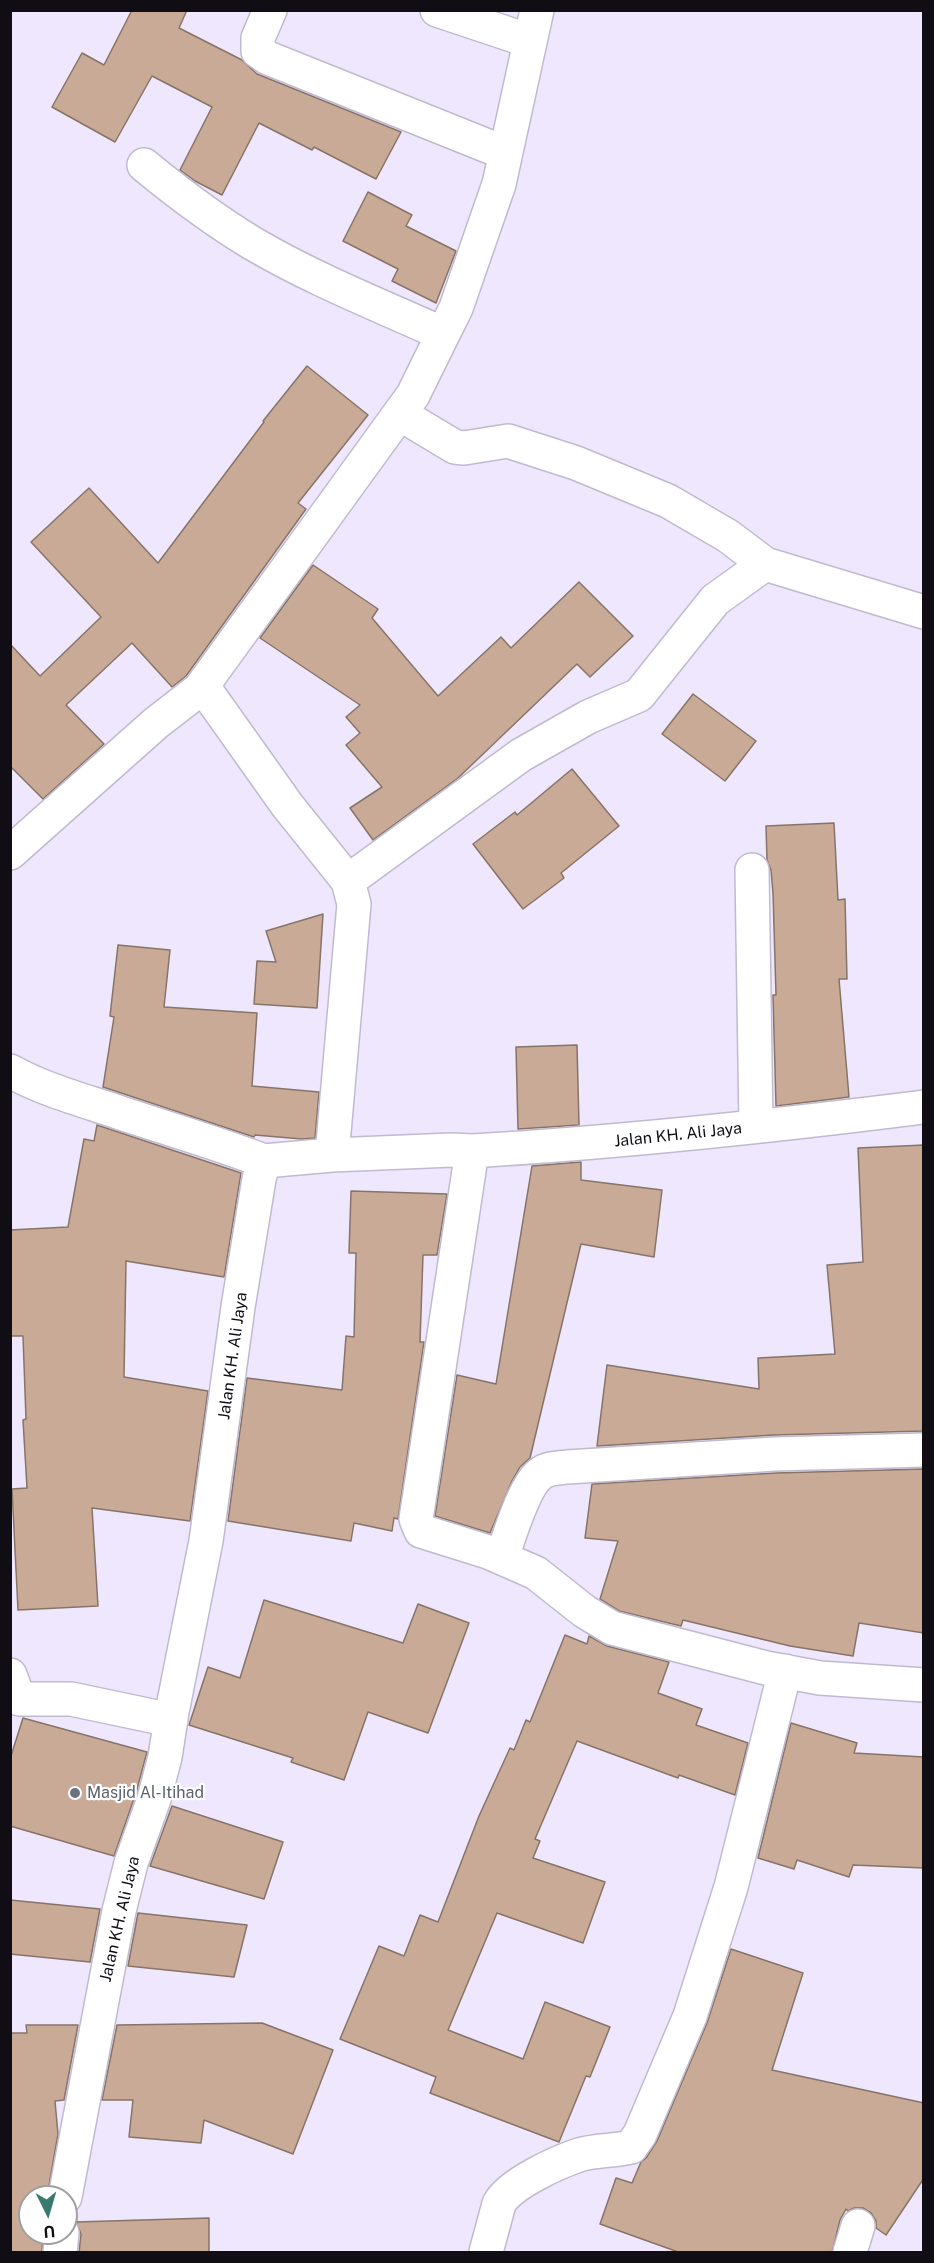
<!DOCTYPE html>
<style>
body{margin:0}
#map{position:relative;width:934px;height:2263px;overflow:hidden;background:#eee7fd;font-family:"Public Sans",sans-serif}
canvas{display:block}
.frame{position:absolute;inset:0;border:12px solid #100d14;pointer-events:none}
.north{position:absolute;left:18px;top:2185px;width:60px;height:60px;box-sizing:border-box;background:#fff;border:2px solid #9f9ea1;border-radius:50%;rotate:175deg;font-size:16px;font-weight:700;line-height:24px;text-align:center;color:#100d14}
.north::after{content:'';display:block;margin:auto;width:21px;height:27px;background:#387b6e;clip-path:polygon(50% 0,100% 100%,50% 72%,0 100%)}
</style>
<div id="map">
<canvas width="934" height="2263"></canvas>
<div class="frame"></div>
<div class="north">U</div>
</div>
<script>
const c = document.querySelector('canvas').getContext('2d');
c.lineJoin = 'round';
function paint(path, color) { c.fillStyle = color; c.fill(path, 'evenodd'); }
function trace(path, color, width, dash) { c.strokeStyle = color; c.lineWidth = width; c.lineCap = dash ? 'butt' : 'round'; c.setLineDash(dash || []); c.stroke(path); }
function drawText(font, color, halo, rows, align = 'center') {
  c.font = font + ' "Public Sans",sans-serif'; c.lineWidth = 4.5; c.setLineDash([]); c.textBaseline = 'middle'; c.strokeStyle = halo; c.fillStyle = color; for (const [text, x, y, turn = 0] of rows) {
    c.save(); c.translate(x, y); c.rotate((+turn || 0) * Math.PI / 180); c.textAlign = isNaN(turn) ? turn : align; if (halo) c.strokeText(text, 0, 0); c.fillText(text, 0, 0); c.restore();
  }
}
const building = new Path2D(`
 M132,10H187L179,28L242,60L257,74L401,132L376,179L314,147L312,150L259,123L222,195L195,181L180,170L212,107L152,76L115,142L52,107L82,53L104,65Z
 M368,192L412,215L406,226L456,251L436,303L392,281L398,269L343,241Z
 M307,366L368,415L298,503L306,509L186,676L172,687L132,643L66,705L104,744L43,799L10,766V644L40,676L101,617L31,542L89,488L158,563L264,422L263,421Z
 M313,565L378,609L372,618L438,696L501,637L511,648L579,582L633,636L590,677L577,664L458,778L373,840L350,808L382,787L346,745L360,733L346,717L360,705L260,638Z
 M693,694L756,741L725,781L662,734Z
 M572,769L619,826L561,873L564,878L523,909L473,844L515,812L517,815Z
 M834,823L838,900L845,899L847,979H839L849,1097L776,1106L773,995H776L773,893L771,870L767,860L766,826Z
 M323,914L317,1008L254,1004L257,961L276,962L266,931Z
 M118,945L170,950L164,1007L257,1013L252,1086L319,1092L315,1138L302,1139L255,1135L254,1137L103,1087L114,1017L110,1016Z
 M577,1045L579,1125L518,1129L516,1047Z
 M97,1125L241,1173L224,1277L126,1261L124,1377L208,1391L190,1521L92,1508L98,1606L18,1610L12,1489L27,1488L23,1420L26,1419L23,1336H10V1230L68,1227L84,1139L94,1141Z
 M924,1145V1431L774,1435L597,1446L607,1365L759,1389L758,1358L835,1354L827,1265L863,1262L858,1148Z
 M581,1162V1180L662,1190L654,1257L581,1244L530,1458L520,1467L512,1481L490,1533L435,1516L457,1375L496,1384L532,1166Z
 M351,1191L447,1194L437,1255H423L420,1342H424L398,1519L394,1518L392,1531L354,1523L351,1541L228,1521L247,1378L342,1390L346,1336L354,1337L356,1253H349Z
 M924,1469V1633L859,1623L853,1656L790,1646L683,1620L681,1626L619,1611L600,1599L618,1541L585,1538L592,1484L776,1473Z
 M264,1600L403,1643L418,1604L469,1623L428,1733L368,1712L344,1780L291,1762L293,1758L189,1725L208,1667L240,1678Z
 M565,1635L587,1644L589,1636L607,1646L669,1662L658,1693L702,1709L696,1725L748,1743L735,1795L679,1775L678,1778L577,1741L535,1839L540,1841L533,1858L605,1882L583,1943L497,1913L448,2030L523,2059L545,2002L610,2027L590,2077L586,2076L559,2142L430,2093L436,2077L340,2039L379,1946L404,1956L420,1915L438,1922L479,1816L510,1748L514,1750L526,1720L530,1722Z
 M23,1718L147,1752L136,1793L114,1856L10,1826V1759Z
 M791,1723L857,1743L854,1753L924,1757V1868L853,1865L849,1877L797,1860L794,1869L758,1858Z
 M172,1806L283,1842L264,1899L150,1866Z
 M10,1900L100,1909L90,1962L10,1954Z
 M138,1913L247,1925L234,1977L128,1966Z
 M731,1949L803,1973L772,2070L924,2103V2178L886,2235L876,2228V2221L871,2213L863,2208H854L848,2211L846,2209L840,2220L832,2253H681L600,2224L616,2178L632,2183L641,2162L646,2158L657,2141L707,2023Z
 M262,2023L333,2050L293,2154L204,2120L201,2143L129,2137L133,2100H102L117,2025Z
 M26,2025H78L64,2100L55,2101L58,2134L47,2197H30V2233H43L42,2253H10V2033H27Z
 M209,2218V2253H79L81,2234L76,2222Z`);
const minor = new Path2D(`
 M270,10L258,38V51L268,58L505,153
 M437,10L530,41
 M144,165C178,193 214,220 252,243C313,279 379,305 443,334
 M400,414L455,447L464,448L508,441L576,463L668,501L728,536L765,564L924,612
 M200,689L209,695L287,805L348,881L354,904L332,1155
 M10,853L156,723L200,689L413,395L443,334L456,308L499,184L537,10
 M752,870L756,1126
 M348,881L521,755L588,717L639,695L715,600L765,564
 M10,1071C41,1088 72,1097 106,1108C158,1126 212,1141 264,1161
 M472,1151L416,1519L421,1531L488,1552L536,1573L584,1611L612,1628L766,1668L820,1678L924,1685
 M502,1557C509,1537 524,1486 540,1474C547,1468 559,1468 567,1467L775,1454L924,1450
 M10,1675L19,1699H71L171,1720
 M65,2197L119,1911L131,1863L154,1799L165,1757L172,1712L206,1541L238,1307L259,1179L264,1161L332,1155L452,1150L472,1151C623,1142 773,1126 924,1107
 M60,2252L62,2233
 M486,2252L499,2204C509,2184 558,2162 579,2155C595,2150 614,2151 631,2147L640,2134L690,2016L731,1887L785,1671
 M850,2252L858,2226`);
const markers = [
 [75,1793,6,"#6b7280"]
];
const streetNames = [
 ["Jalan KH. Ali Jaya",678,1135,-6],
 ["Jalan KH. Ali Jaya",233,1356,-82],
 ["Jalan KH. Ali Jaya",120,1919,-77]
];
const worshipNames = [
 ["Masjid Al-Itihad",87,1793]
];
paint(building, '#c9aa97');
trace(building, '#877468', 1.5);
trace(minor, '#c1bacf', 36);
trace(minor, '#fff', 33);
for (const [x, y, r, color] of markers) { const dot = new Path2D(); dot.arc(x, y, r, 0, 2 * Math.PI); c.fillStyle = color; c.fill(dot); trace(dot, '#fff', 2); }
drawText('16px', '#100d14', '#fff', streetNames);
drawText('16px', '#5b616d', '#fff', worshipNames, 'left');
</script>
